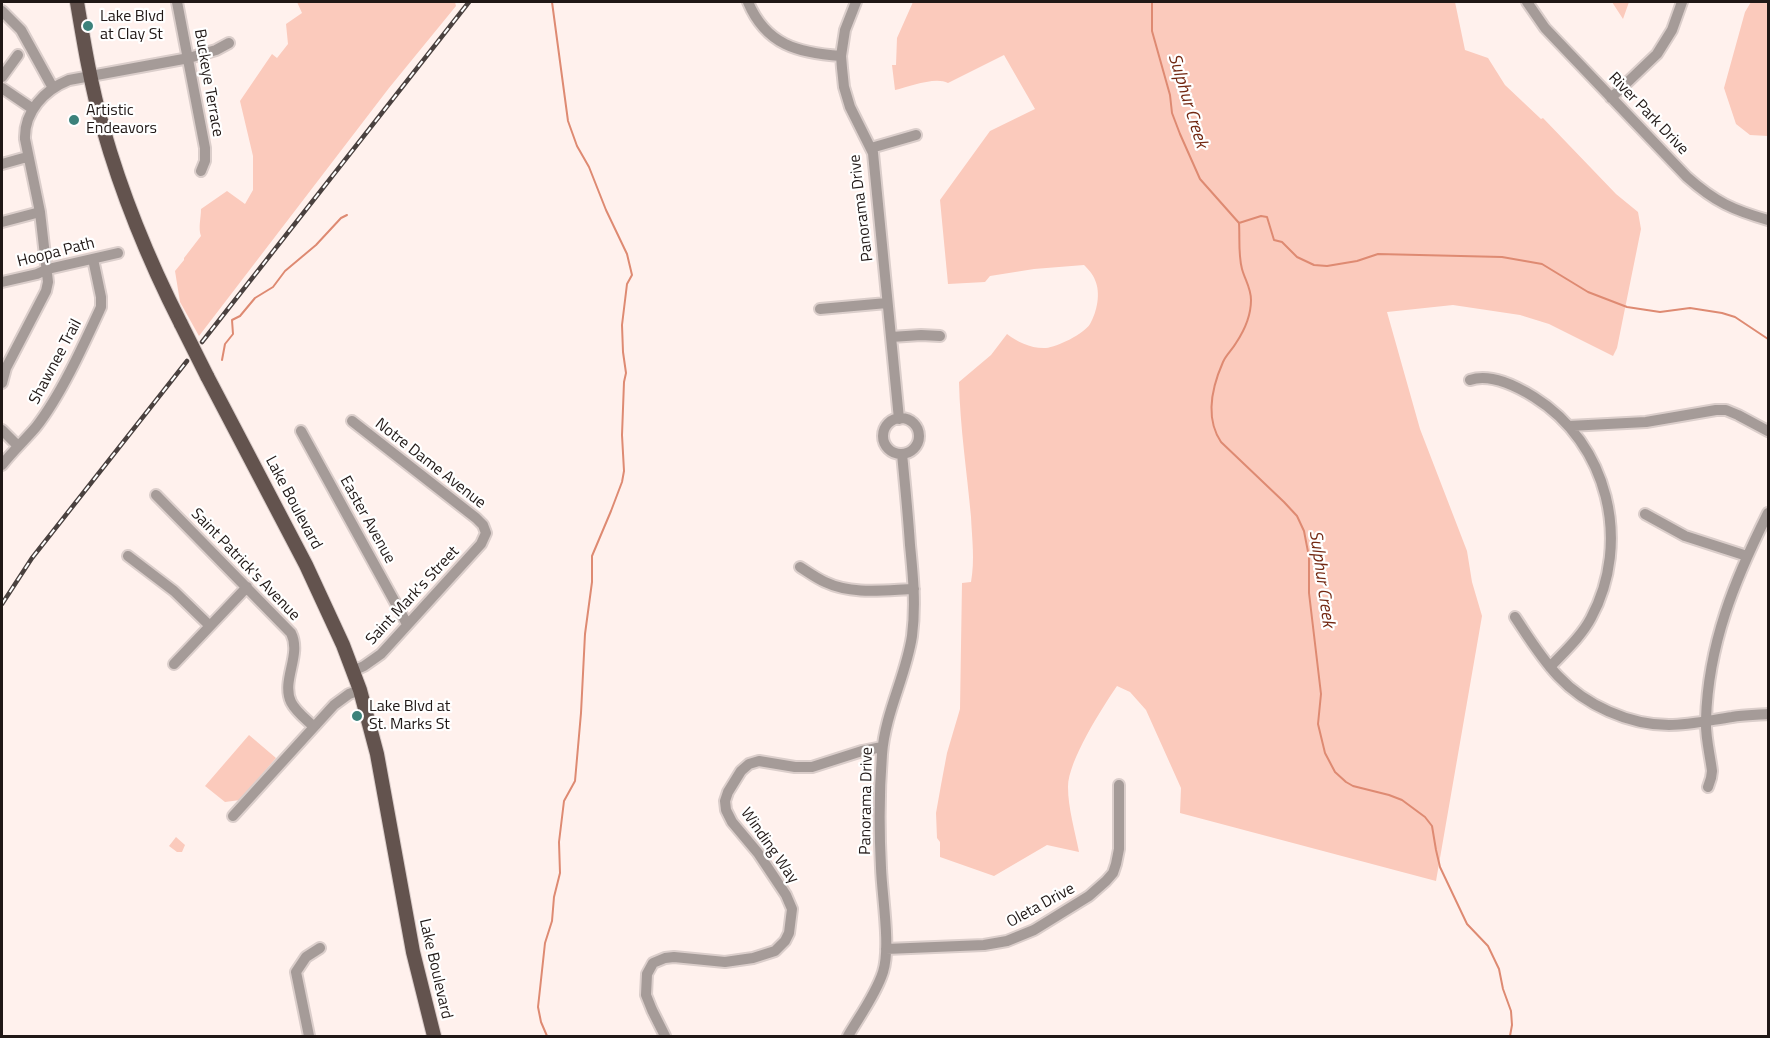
<!DOCTYPE html>
<style>
body{margin:0}
#map{position:relative;width:1770px;height:1038px;overflow:hidden;background:#fff1ed;font-family:"Titillium Web",sans-serif}
canvas{display:block}
.frame{position:absolute;inset:0;border:3px solid #201816;pointer-events:none}
</style>
<div id="map">
<canvas width="1770" height="1038"></canvas>
<div class="frame"></div>
</div>
<script>
const c = document.querySelector('canvas').getContext('2d');
c.lineJoin = 'round';
function paint(path, color) { c.fillStyle = color; c.fill(path, 'evenodd'); }
function trace(path, color, width, dash) { c.strokeStyle = color; c.lineWidth = width; c.lineCap = dash ? 'butt' : 'round'; c.setLineDash(dash || []); c.stroke(path); }
function drawText(font, color, halo, rows, align = 'center') {
  c.font = font + ' "Titillium Web",sans-serif'; c.lineWidth = 4.5; c.setLineDash([]); c.textBaseline = 'middle'; c.strokeStyle = halo; c.fillStyle = color; for (const [text, x, y, turn = 0] of rows) {
    c.save(); c.translate(x, y); c.rotate((+turn || 0) * Math.PI / 180); c.textAlign = isNaN(turn) ? turn : align; if (halo) c.strokeText(text, 0, 0); c.fillText(text, 0, 0); c.restore();
  }
}
const green = new Path2D(`
 M297,2H455L456,6L389,88L199,336L180,302L175,271L184,260V258L201,236C198,228 201,218 201,209L227,191L245,204L253,190V156L240,101L272,54L277,58L288,44L286,24L302,13Z
 M913,2H1455L1465,50L1488,58L1505,85L1541,119L1543,118L1616,194L1638,212L1641,229L1617,348L1613,356L1549,324L1520,315L1453,305L1387,312L1420,429L1467,551L1472,582L1482,616L1436,881L1180,813L1181,788L1146,710L1130,692L1117,686C1102,708 1068,761 1068,787C1068,808 1075,831 1079,852L1047,845L994,876L940,857V842L937,838L936,813L941,785L947,753L960,709L962,583L971,582C975,560 972,539 971,517C967,472 960,427 959,382L991,355L1007,334C1017,342 1032,349 1046,348C1057,347 1084,334 1090,324C1097,312 1101,293 1095,280C1093,274 1088,269 1084,265L1034,269L990,276L985,282L948,284L940,200L990,131L1035,109L1004,55L948,83C935,76 909,87 895,90L892,65H896L897,38Z
 M1612,2H1629L1623,19Z
 M1751,2H1768V136L1750,135L1736,124L1724,88L1745,12Z
 M249,735L276,758L240,800L225,802L205,786Z
 M176,837L185,845L182,852H177L169,846Z`);
const stream = new Path2D(`
 M1152,2V31L1170,95L1172,113L1180,134L1200,179L1239,223C1240,238 1238,254 1242,269C1245,280 1251,288 1251,300C1251,315 1244,331 1236,343C1232,350 1226,355 1223,362C1212,387 1205,418 1221,442L1284,502L1297,516L1304,531L1309,557V593L1321,694L1318,724L1325,753L1335,772L1346,782L1353,786L1389,795L1402,800L1425,817L1432,826L1436,850L1440,867L1467,924L1488,946L1499,969L1503,989L1511,1011L1512,1025L1510,1036
 M1239,223L1261,216L1267,217L1274,240L1282,242L1297,257L1314,265L1327,266L1357,261L1378,254L1502,257L1542,264L1588,292L1627,307L1660,312L1690,308L1722,313L1735,317L1768,339
 M222,360L225,344L233,334L232,320L240,316L255,298L273,287L285,271L316,245L341,218L347,215
 M547,1036L541,1022L538,1007L540,989L545,943L552,921L554,897L560,873L559,842L564,801L575,781L581,713L585,634L592,582V556L611,511L622,482L624,471L622,435L624,382L626,373L623,352L622,325L627,284L632,275L627,254L606,210L589,167L577,146L568,121L552,2`);
const minor = new Path2D(`
 M177,2L205,148V161L201,171
 M748,2C766,45 798,53 841,56
 M856,2L845,30L841,56L842,68L844,87L850,107L873,153L899,419
 M1527,2L1545,28L1687,177C1715,202 1733,210 1768,220
 M2,11L21,30L53,88
 M2,77L18,55
 M2,88L33,109
 M1611,98L1657,54L1672,30L1682,2
 M871,148L916,135
 M2,164L27,157
 M2,222L40,212
 M2,282L37,274L48,269L118,253
 M820,309L887,303
 M891,337L921,335L940,336
 M1470,380C1491,373 1516,386 1534,397C1608,443 1632,542 1591,618C1581,637 1564,652 1550,667
 M2,383L6,368L46,291L48,282L40,212L25,139C24,112 44,90 69,80L189,58L216,50L229,43
 M883 436a18 18 0 1 1 36 0a18 18 0 1 1-36 0Z
 M352,421L476,518L483,525L486,533L481,544L381,654L364,666L353,671
 M1569,426L1646,422L1716,410H1726L1738,415L1768,431
 M2,430L18,446
 M301,431L407,624
 M2,465C12,452 25,440 36,427C61,395 84,344 101,307V297L93,259
 M156,495L291,633C302,655 281,680 291,702C296,712 307,720 314,727
 M1645,514L1685,536L1747,556
 M128,556L174,591L210,626
 M800,567C808,572 816,578 825,582C852,595 885,590 914,589
 M1515,617C1529,638 1541,658 1558,676C1585,705 1629,725 1669,725C1690,725 1711,720 1732,717C1744,715 1756,715 1768,714
 M174,664L247,587
 M1708,787L1711,778L1712,771C1710,754 1705,736 1706,720C1708,644 1735,579 1768,513
 M233,816L334,705L349,694L360,690
 M886,949L984,945L1007,941L1034,930L1089,896L1106,881L1113,873L1116,864L1119,849V785
 M309,1036L296,972L306,957L320,948
 M665,1036L652,1010L646,995L647,974L653,963L665,958L674,957L725,962L753,958L775,951L785,941L789,933L792,909L786,895L758,853L732,822L726,810L725,801L728,792L741,771L749,764L759,761L795,767H812L862,751L882,747
 M848,1036C859,1017 876,994 883,972C891,947 882,896 881,868C879,830 879,792 882,754C885,713 906,676 912,636C916,605 913,575 910,545C908,515 905,484 902,454`);
const major = new Path2D(`
 M77,2C84,44 91,86 103,128C122,195 149,261 181,324
 M207,376L306,565L343,645L360,690L377,754L413,952L434,1036`);
const rail = new Path2D(`
 M202,342L469,2
 M2,604L32,558L187,361`);
const majorBridge = new Path2D(`
 M181,324L207,376`);
const markers = [
 [88,26,6,"#3c827b"],
 [74,120,6,"#3c827b"],
 [357,716,6,"#3c827b"]
];
const poiNames = [
 ["Lake Blvd",100,17],
 ["at Clay St",100,35],
 ["Artistic",86,111],
 ["Endeavors",86,129],
 ["Lake Blvd at",369,707],
 ["St. Marks St",369,725]
];
const streetNames = [
 ["Buckeye Terrace",208,83,80],
 ["River Park Drive",1648,114,46],
 ["Panorama Drive",862,208,-97],
 ["Hoopa Path",56,253,-14],
 ["Shawnee Trail",56,362,-62],
 ["Notre Dame Avenue",430,464,38],
 ["Lake Boulevard",293,503,62],
 ["Easter Avenue",367,520,61],
 ["Saint Patrick's Avenue",245,565,46],
 ["Saint Mark's Street",413,596,-47],
 ["Panorama Drive",867,801,-89],
 ["Winding Way",769,846,55],
 ["Oleta Drive",1041,906,-29],
 ["Lake Boulevard",435,969,77]
];
const waterNames = [
 ["Sulphur Creek",1187,101,73],
 ["Sulphur Creek",1321,579,82]
];
paint(green, '#fbcabc');
trace(stream, '#de8a72', 2);
trace(minor, '#dbcecb', 14);
trace(major, '#dbcecb', 16);
trace(minor, '#a59b98', 10);
trace(major, '#63534e', 14);
trace(rail, '#4a413f', 4.5);
trace(rail, '#fff', 2, [7]);
trace(majorBridge, '#dbcecb', 16, []);
trace(majorBridge, '#63534e', 14);
for (const [x, y, r, color] of markers) { const dot = new Path2D(); dot.arc(x, y, r, 0, 2 * Math.PI); c.fillStyle = color; c.fill(dot); trace(dot, '#fff', 2); }
drawText('16px', '#201816', '#fff', poiNames, 'left');
drawText('16px', '#201816', '#fff', streetNames);
drawText('italic 18px', '#732812', '#fff', waterNames);
</script>
